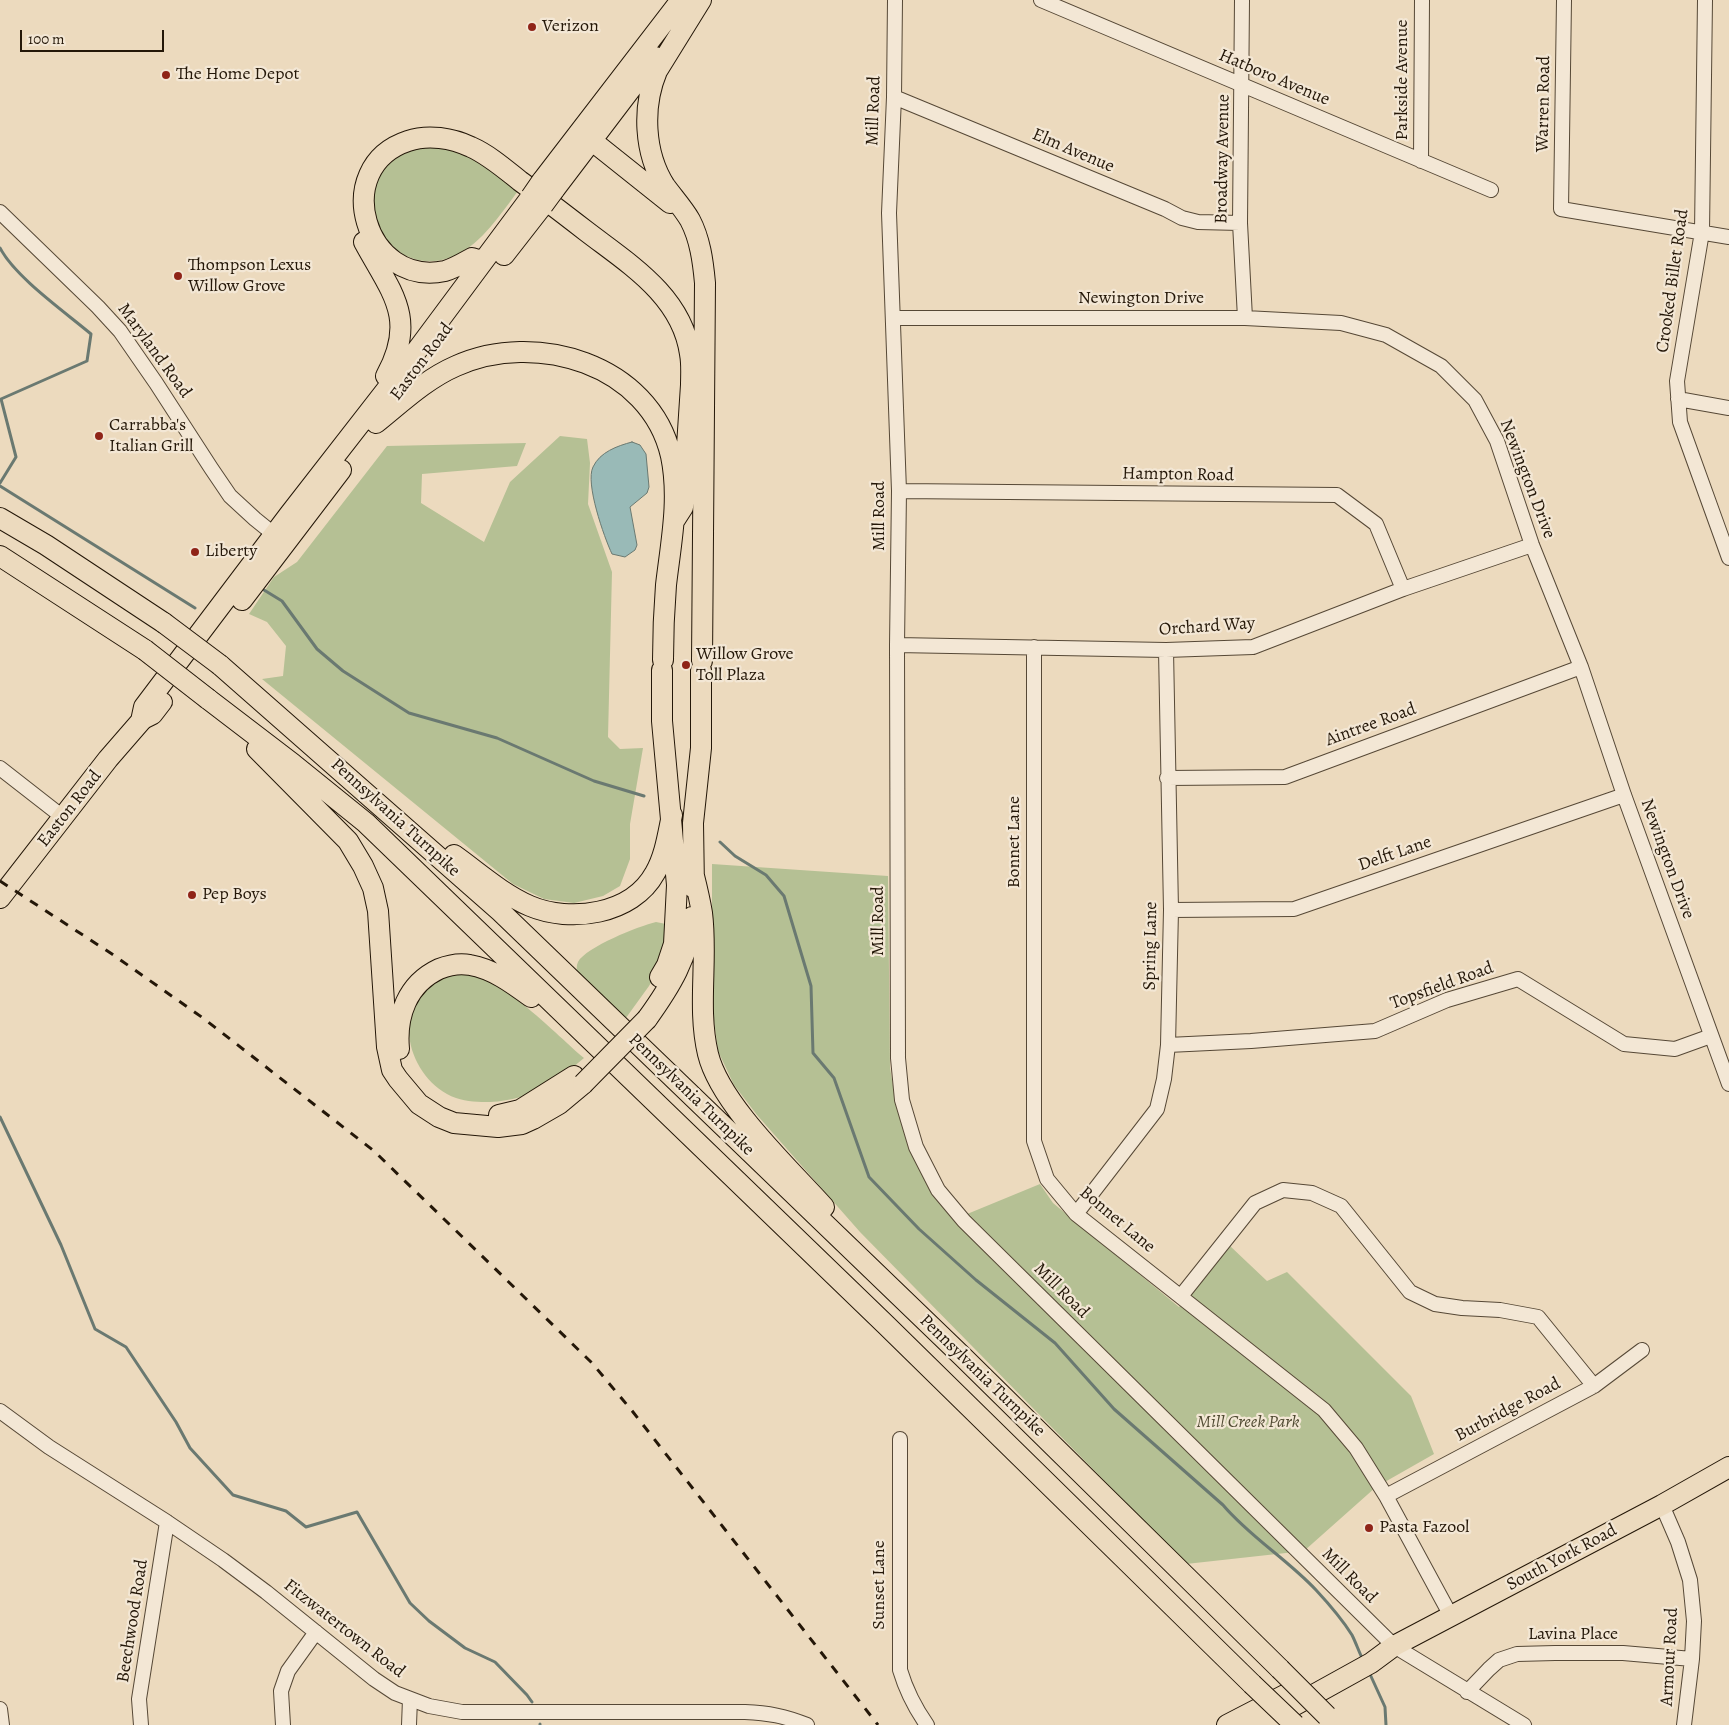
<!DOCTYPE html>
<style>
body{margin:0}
#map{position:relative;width:1729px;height:1725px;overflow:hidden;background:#ecdabe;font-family:Alegreya,serif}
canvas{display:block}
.scale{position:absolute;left:20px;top:30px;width:144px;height:22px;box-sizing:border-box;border:2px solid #241708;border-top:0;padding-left:6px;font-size:15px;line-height:18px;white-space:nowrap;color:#241708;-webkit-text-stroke:4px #f3e7d5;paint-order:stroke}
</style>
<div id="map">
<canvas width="1729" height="1725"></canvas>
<div class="scale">100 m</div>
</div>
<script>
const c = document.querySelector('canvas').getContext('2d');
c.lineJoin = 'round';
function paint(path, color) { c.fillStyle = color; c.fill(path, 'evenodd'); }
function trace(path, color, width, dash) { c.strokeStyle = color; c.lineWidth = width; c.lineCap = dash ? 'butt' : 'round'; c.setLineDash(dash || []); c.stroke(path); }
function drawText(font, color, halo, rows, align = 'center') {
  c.font = font + ' Alegreya,serif'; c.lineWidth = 4.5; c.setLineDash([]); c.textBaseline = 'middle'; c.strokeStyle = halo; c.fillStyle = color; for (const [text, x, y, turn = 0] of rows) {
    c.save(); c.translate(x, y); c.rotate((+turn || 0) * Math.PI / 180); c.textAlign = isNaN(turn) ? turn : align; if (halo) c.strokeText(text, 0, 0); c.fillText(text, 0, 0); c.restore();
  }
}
const green = new Path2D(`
 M444,145L468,156L521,187C505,208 485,239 462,252C394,291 338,196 398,157C402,154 408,148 414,147C423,145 434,145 444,145Z
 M560,436L587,439L590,463L588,504L612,572L608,737L620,749L643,748L630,824V859L620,886L603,896L574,903L544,899L513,884L262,679L283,676L286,646L267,622L249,614L274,577L297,562L387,446L526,443L517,466L422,474L421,503L484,542L510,482Z
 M712,864L888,876L890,1068L896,1103L914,1155L955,1219L1040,1184L1053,1203L1179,1307L1229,1245L1267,1281L1287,1272L1411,1396L1434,1454L1376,1487L1304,1551L1186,1564L860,1232L757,1115L734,1085L718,1051L712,1005Z
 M656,922L666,924L669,927L661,965L649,986L623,1022L577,974C577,970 576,966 578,962C586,947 639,926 656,922Z
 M468,974C500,976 558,1036 584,1058C573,1067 563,1076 551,1084C533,1095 511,1101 490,1102C479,1102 467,1102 456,1098C407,1080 387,1003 442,979C450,975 459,975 468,974Z`);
const water = new Path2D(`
 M632,442L640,445L646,454L649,487L647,493L630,507L637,545L635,550L625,557L612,554C604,537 585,483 593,467C600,452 617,446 632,442Z`);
const stream = new Path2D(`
 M0,248C15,277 65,312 91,334L87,361L1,399L16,457L0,483
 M0,486L195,608
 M264,590L282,601L317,649L343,671L409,713L497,738L594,781L644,796
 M720,842L735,856L766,875L784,896L811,986L813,1053L834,1078L869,1177L919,1229L976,1280L1055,1343L1114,1409L1223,1505C1250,1537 1287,1559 1316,1590C1329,1604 1342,1619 1352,1635C1356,1643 1359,1652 1363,1660
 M0,1117L61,1245L95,1329L126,1347L176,1422L190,1448L233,1495L286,1511L306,1527L357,1512L410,1603L429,1621L465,1648L495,1662L527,1695L532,1702
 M1369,1672L1385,1707L1386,1725
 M540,1724V1725`);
const minor = new Path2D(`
 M895,0L894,97L889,213L899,491L897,645L898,1058L902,1100L916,1147L938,1190L964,1221L1394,1646L1524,1725
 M1041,0L1491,190
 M1242,0L1240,223L1245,318
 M1564,0L1561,209L1729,237
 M1705,0L1702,232L1677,381L1680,422L1729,558
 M894,97L1165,209L1182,218L1198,222L1240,223
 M1421,161L1422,0
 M0,212L98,307L120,331L156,383L211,468L230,496L255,519L281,540
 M893,318H1245L1341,323L1386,335L1441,366L1475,400L1497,441L1532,545L1581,667L1624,795L1729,1084
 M1678,399L1729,408
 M899,491L1337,495L1376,524L1403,589
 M897,645L1166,650L1253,647L1403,589L1532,545
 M1034,647V1141L1047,1179L1076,1214L1324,1410L1356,1448L1386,1496L1451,1616
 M0,768L64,818
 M1167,778L1285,777L1581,667
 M1171,910L1294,909L1624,795
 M1168,1045L1251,1041L1375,1031L1447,1000L1518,979L1624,1044L1675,1049L1711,1036
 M1076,1214L1157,1109L1164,1079L1168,1045L1171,910L1166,650
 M1181,1296L1255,1203L1283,1190L1312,1193L1341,1206L1410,1292L1435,1304L1462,1308L1500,1310L1538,1317L1594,1386
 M0,1411L49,1447L167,1522L223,1560L266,1592L374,1679L395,1693L429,1706L462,1712H745C768,1713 785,1716 807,1725
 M900,1439V1670C906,1690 915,1708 927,1725
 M1386,1496L1594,1386L1642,1350
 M1662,1505L1678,1542L1690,1580L1694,1621L1692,1659L1684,1725
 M1467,1692L1489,1669L1499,1660L1517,1654L1555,1653H1623L1692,1659
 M0,1709L2,1725
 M141,1725L139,1699L167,1522
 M283,1725L281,1691L288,1671L316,1632
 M409,1725L410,1699`);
const major = new Path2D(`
 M141,721L153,715L163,702`);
const highway = new Path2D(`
 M701,0L657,71C642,107 644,153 665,186C673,197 683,208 690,220C700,239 703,261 705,283L702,661
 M591,140L670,203
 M542,181L681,0
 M554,190L655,57
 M364,242C391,292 418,318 386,376
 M504,255L543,205
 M482,261L472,258C463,263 455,268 445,271C365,288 329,167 408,141C428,134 452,138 471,147C489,155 505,169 520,181C542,197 564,214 586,231C629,264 682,296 690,354C692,364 691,375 691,385L683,507L674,521
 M376,423C401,403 426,379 456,366C535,330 650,364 671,456C680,499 671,542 666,585C664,610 663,635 663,660
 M0,518L46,545L164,623
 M0,556L145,650
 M242,600L341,470
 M220,665L501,912L963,1357L1280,1669
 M208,699L293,764L366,823L886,1325L1252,1684
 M257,749L348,841L363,866L373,888L378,911L387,1047L392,1070L398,1079L419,1104L439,1117L454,1123L498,1127L522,1124L533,1119L559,1104L583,1084
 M454,855C478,872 502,894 530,906C570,923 632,915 655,873C665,856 668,834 672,815
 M694,876C697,888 700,901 702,913C708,960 697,1008 708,1054C720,1104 789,1168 824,1207
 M694,888L693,823L701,748V670
 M0,898L108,759L141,721L144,707L289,515L415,353L531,197
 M660,977L667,965L674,944L677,885L662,721V670
 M647,1019C670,987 689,957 692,917
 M399,1049C396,1016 407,984 439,969C449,965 460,963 470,965C493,969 512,983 531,997
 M499,1115L520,1110L574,1076
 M1227,1725L1285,1695
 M1259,1725L1371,1663L1394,1646L1662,1505L1729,1467`);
const rail = new Path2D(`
 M0,881L112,954L203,1018L374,1151L592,1363L633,1412L878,1725`);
const highwayBridge = new Path2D(`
 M531,197L542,181
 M543,205L554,190
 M164,623L220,665
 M145,650L208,699
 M583,1084L647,1019
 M1280,1669L1327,1716
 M1252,1684L1295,1725`);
const markers = [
 [532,27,5,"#8f2418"],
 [166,75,5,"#8f2418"],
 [178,276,5,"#8f2418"],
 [99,436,5,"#8f2418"],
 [195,552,5,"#8f2418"],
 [686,665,5,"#8f2418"],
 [192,895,5,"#8f2418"],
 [1369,1528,5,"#8f2418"]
];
const poiNames = [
 ["Verizon",542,27],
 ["The Home Depot",176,75],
 ["Thompson Lexus",188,266],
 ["Willow Grove",188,287],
 ["Carrabba's",109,426],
 ["Italian Grill",109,447],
 ["Liberty",205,552],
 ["Willow Grove",696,655],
 ["Toll Plaza",696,676],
 ["Pep Boys",202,895],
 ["Pasta Fazool",1379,1528]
];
const streetNames = [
 ["Hatboro Avenue",1274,78,23],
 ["Parkside Avenue",1403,80,-90],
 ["Warren Road",1544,104,-89],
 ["Mill Road",874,111,-88],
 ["Elm Avenue",1073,151,23],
 ["Broadway Avenue",1223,159,-89],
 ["Crooked Billet Road",1673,281,-82],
 ["Newington Drive",1141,299],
 ["Maryland Road",154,351,54],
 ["Easton Road",422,362,-53],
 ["Hampton Road",1178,475,1],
 ["Newington Drive",1527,479,69],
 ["Mill Road",880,516,-90],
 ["Orchard Way",1207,627,-4],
 ["Aintree Road",1371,725,-20],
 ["Easton Road",70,809,-52],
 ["Pennsylvania Turnpike",395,818,42],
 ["Bonnet Lane",1015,842,-90],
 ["Delft Lane",1395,854,-19],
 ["Newington Drive",1667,859,70],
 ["Mill Road",879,921,-90],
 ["Spring Lane",1151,946,-89],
 ["Topsfield Road",1442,986,-20],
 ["Pennsylvania Turnpike",691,1095,44],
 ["Bonnet Lane",1117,1220,40],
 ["Mill Road",1061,1291,45],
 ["Pennsylvania Turnpike",982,1376,44],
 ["Burbridge Road",1508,1410,-28],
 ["South York Road",1562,1558,-28],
 ["Mill Road",1349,1576,45],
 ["Sunset Lane",880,1585,-90],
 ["Beechwood Road",133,1621,-81],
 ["Fitzwatertown Road",344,1629,38],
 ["Lavina Place",1573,1635],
 ["Armour Road",1670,1657,-87]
];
const parkNames = [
 ["Mill Creek Park",1248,1423]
];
paint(green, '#b5c094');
paint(water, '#99bab7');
trace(water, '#6a7971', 1);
trace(stream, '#6a7971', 3);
trace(minor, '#564836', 16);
trace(major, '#241708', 20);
trace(highway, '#241708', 22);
trace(minor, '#f3e7d5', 14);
trace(major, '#ecdabe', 18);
trace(highway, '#ecdabe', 20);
trace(rail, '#241708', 3, [9, 9]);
trace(highwayBridge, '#241708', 22, []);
trace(highwayBridge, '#ecdabe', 20);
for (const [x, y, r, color] of markers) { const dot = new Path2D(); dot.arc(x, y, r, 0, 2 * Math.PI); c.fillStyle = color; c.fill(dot); trace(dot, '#f3e7d5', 2); }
drawText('18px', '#241708', '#f3e7d5', poiNames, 'left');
drawText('18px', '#241708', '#f3e7d5', streetNames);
drawText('italic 18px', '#504a32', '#f3e7d5', parkNames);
</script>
